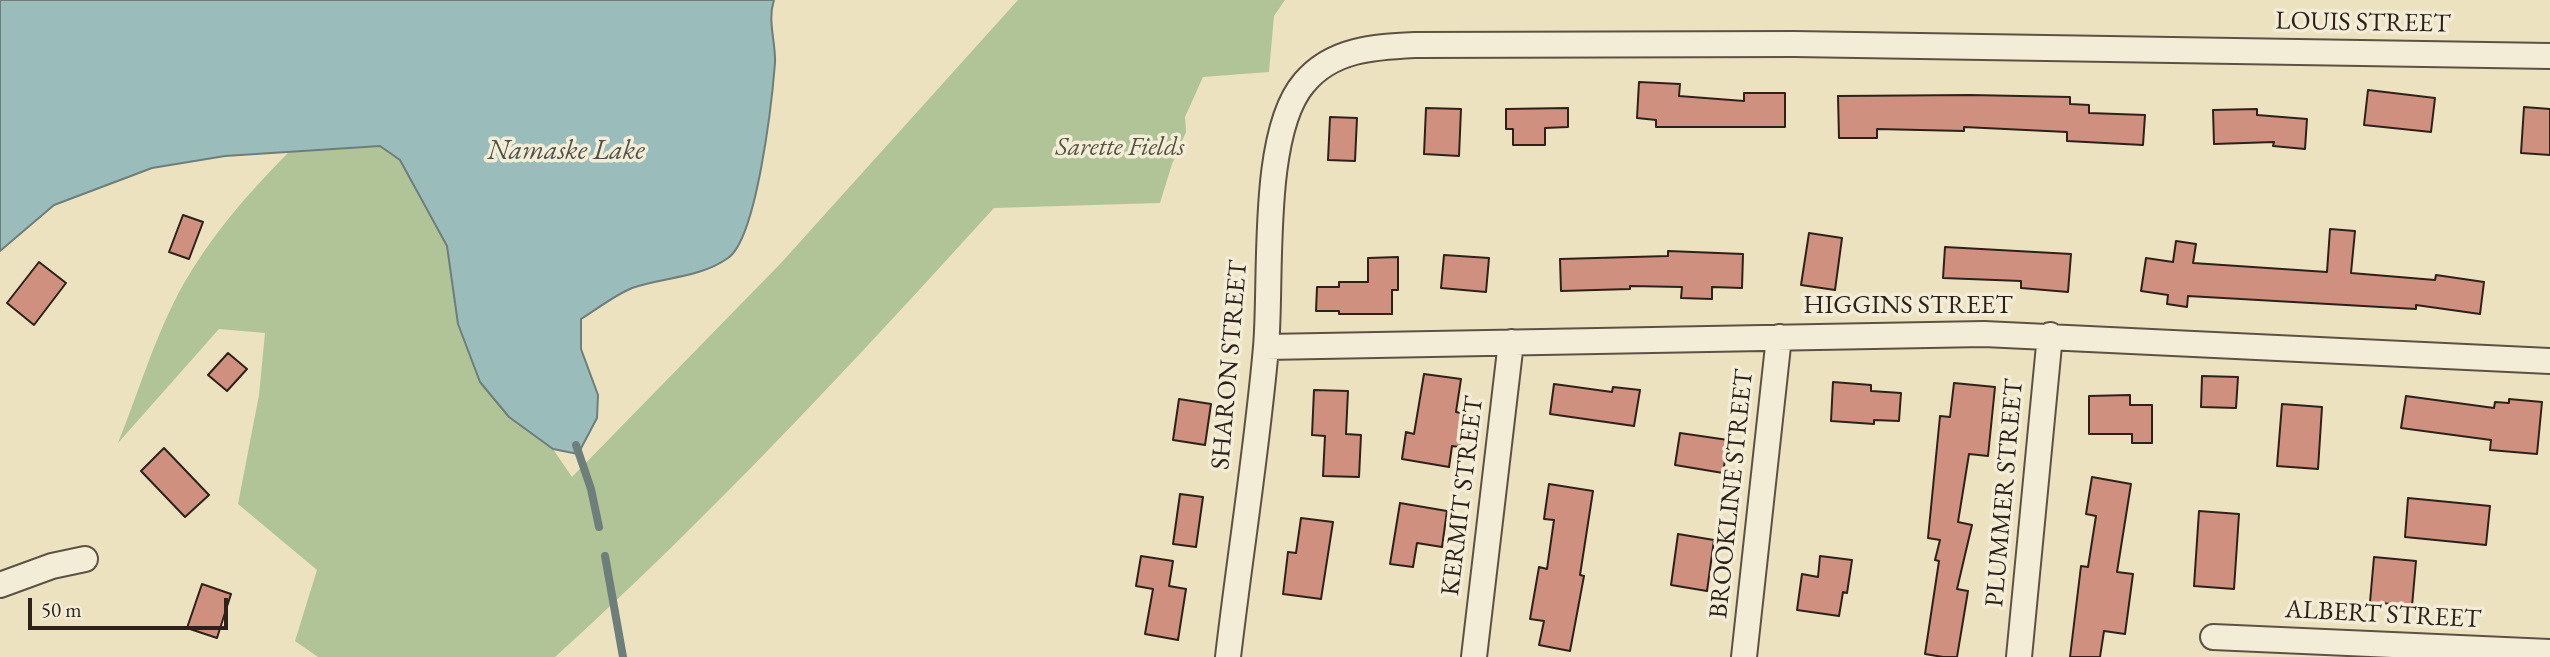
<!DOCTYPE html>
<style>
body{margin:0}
#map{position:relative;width:2550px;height:657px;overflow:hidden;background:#ece2c0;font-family:"EB Garamond",serif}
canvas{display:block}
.scale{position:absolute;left:28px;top:598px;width:200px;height:32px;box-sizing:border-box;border:4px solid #2d2119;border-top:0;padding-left:9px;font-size:21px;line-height:24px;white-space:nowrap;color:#2d2119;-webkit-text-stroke:5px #f3ecd6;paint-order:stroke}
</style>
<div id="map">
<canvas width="2550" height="657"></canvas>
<div class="scale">50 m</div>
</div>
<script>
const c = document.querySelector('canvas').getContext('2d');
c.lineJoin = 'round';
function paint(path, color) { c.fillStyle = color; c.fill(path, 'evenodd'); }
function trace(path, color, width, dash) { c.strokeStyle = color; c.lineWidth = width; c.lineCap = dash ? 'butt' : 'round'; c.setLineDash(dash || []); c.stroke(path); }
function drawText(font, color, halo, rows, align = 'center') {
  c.font = font + ' "EB Garamond",serif'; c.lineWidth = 7; c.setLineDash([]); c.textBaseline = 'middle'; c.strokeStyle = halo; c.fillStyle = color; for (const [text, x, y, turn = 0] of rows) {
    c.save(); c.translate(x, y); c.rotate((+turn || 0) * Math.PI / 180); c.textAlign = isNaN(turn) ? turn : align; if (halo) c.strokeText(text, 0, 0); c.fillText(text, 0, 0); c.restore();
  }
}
const green = new Path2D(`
 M1018,0H1285L1274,16L1269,72L1203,77L1185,117L1186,132L1172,164L1160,203L994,208C853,363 711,516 555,657H318L295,641L317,570L238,504L259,395L265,333L219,329L118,443C137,396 152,346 174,302C202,246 245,196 289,152L380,146L400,160L447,246L458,324L509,417L553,449L572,477L781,263Z`);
const water = new Path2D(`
 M0,0H774C767,21 776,42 775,63C772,101 757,238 728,258C700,278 664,277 632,288C615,295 597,309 581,319V349L598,395L597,418L578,454L553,449L509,417L480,382L458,324L447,246L400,160L380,146L225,156L152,168L54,205L0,251Z`);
const stream = new Path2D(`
 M576,445L591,489L599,527
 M605,556L623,657`);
const building = new Path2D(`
 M1639,82L1680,84L1679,96L1744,101V93H1785V127H1656V120L1637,118Z
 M2368,90L2435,98L2431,132L2364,125Z
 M1970,95L2070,97V104L2089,105V113L2145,115L2143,145L2067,141V132L1964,127V131L1877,129V138H1839L1838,96Z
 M2524,107L2550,109V155L2521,153Z
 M1426,108L1461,109L1459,156L1424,154Z
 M1568,108V127L1545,128V145H1513V129H1506V109Z
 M2257,109V115L2307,119L2305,149L2273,146L2274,142L2214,144L2213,110Z
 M1330,117L1357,118L1355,161L1328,160Z
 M183,215L203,222L189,259L169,252Z
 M2330,229L2355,231L2351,273L2435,280L2436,275L2484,282L2480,314L2416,305V309L2188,296L2187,307L2167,304L2168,295L2141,291L2146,258L2173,262L2176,241L2196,244L2193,263L2327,272Z
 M1809,233L1842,238L1835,290L1801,285Z
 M1945,247L2071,254L2068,292L2021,288V281L1943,278Z
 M1668,251L1743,254L1742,288L1712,287V299L1681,298L1682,287L1630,286V289L1561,291L1560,259L1668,256Z
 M1444,255L1489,258L1486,292L1441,288Z
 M1398,257V290H1392V314H1339V311H1316L1317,287H1339V282H1368V258Z
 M39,262L66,283L34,325L7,303Z
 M228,353L247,369L227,391L208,375Z
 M1424,374L1461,379L1456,412L1465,414L1460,447L1452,446L1449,467L1402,459L1406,432L1414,434Z
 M2202,376L2238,377L2236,408L2201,407Z
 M1833,382L1871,385V391L1901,393L1899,421L1874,420V424L1831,421Z
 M1954,383L1995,387L1988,456L1969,454L1958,522L1972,525L1957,589L1968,591L1957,657H1943L1925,654L1939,561L1935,560L1940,540L1928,538L1940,416L1950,417Z
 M1554,384L1612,392L1613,387L1640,390L1634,426L1550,414Z
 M1314,390L1348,391L1346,434L1361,435L1359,477L1323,476L1325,436L1312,435Z
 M2130,395V405H2152V443H2132V434H2089V396Z
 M2406,396L2494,408L2495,402L2509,403V399L2542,402L2537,454L2490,450L2491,440L2401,428Z
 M1179,399L1211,404L1205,445L1173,440Z
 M2282,404L2322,407L2318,469L2277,466Z
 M1680,433L1728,440L1723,473L1675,465Z
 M164,448L209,495L185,517L141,471Z
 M2092,477L2131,484L2117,572L2133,574L2125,634L2104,631L2100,657H2070L2081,566L2088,567L2096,516L2086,514Z
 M1549,484L1593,491L1580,575L1584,576L1570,651L1539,645L1544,621L1530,619L1539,567L1547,569L1554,520L1544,519Z
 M1180,494L1203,497L1196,547L1173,544Z
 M2408,498L2490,506L2486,545L2405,537Z
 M1400,503L1447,511L1442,547L1417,543L1413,567L1390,564Z
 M2199,511L2239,514L2234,589L2194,586Z
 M1301,518L1333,522L1321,599L1283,594L1288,552L1296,553Z
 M1678,534L1714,540L1707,591L1671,585Z
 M1141,556L1173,561L1169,586L1186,589L1178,640L1145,634L1153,589L1136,586Z
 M1820,556L1852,560L1847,593L1843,592L1839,616L1797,610L1802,574L1818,577Z
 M2374,557L2416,561L2412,606L2370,602Z
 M202,584L231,594L217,638L187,628Z`);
const minor = new Path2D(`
 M1266,347L1984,334L2550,361
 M0,585L52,566L85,559
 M2213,637L2550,652
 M1228,657C1240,554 1257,450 1266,347C1272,280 1260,134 1304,83C1332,49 1374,47 1415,45L1794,44L2550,56
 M1474,657L1511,342
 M1744,657L1779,337
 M2019,657L2050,335`);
const streetNames = [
 ["LOUIS STREET",2363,23,1],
 ["HIGGINS STREET",1908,306],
 ["SHARON STREET",1230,365,-85],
 ["PLUMMER STREET",2005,493,-85],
 ["BROOKLINE STREET",1732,494,-84],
 ["KERMIT STREET",1463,496,-83],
 ["ALBERT STREET",2383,615,3]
];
const parkNames = [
 ["Sarette Fields",1120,148]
];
const waterNames = [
 ["Namaske Lake",566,151]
];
paint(green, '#b1c497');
paint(water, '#9abcba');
trace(water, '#6e7e7a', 2);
trace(stream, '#6e7e7a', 8);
paint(building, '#d09080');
trace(building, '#2d2119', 2);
trace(minor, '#5d5143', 28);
trace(minor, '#f3ecd6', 24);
drawText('26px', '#2d2119', '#f3ecd6', streetNames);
drawText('italic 26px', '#55523f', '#f3ecd6', parkNames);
drawText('italic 28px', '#4e5049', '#f3ecd6', waterNames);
</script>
